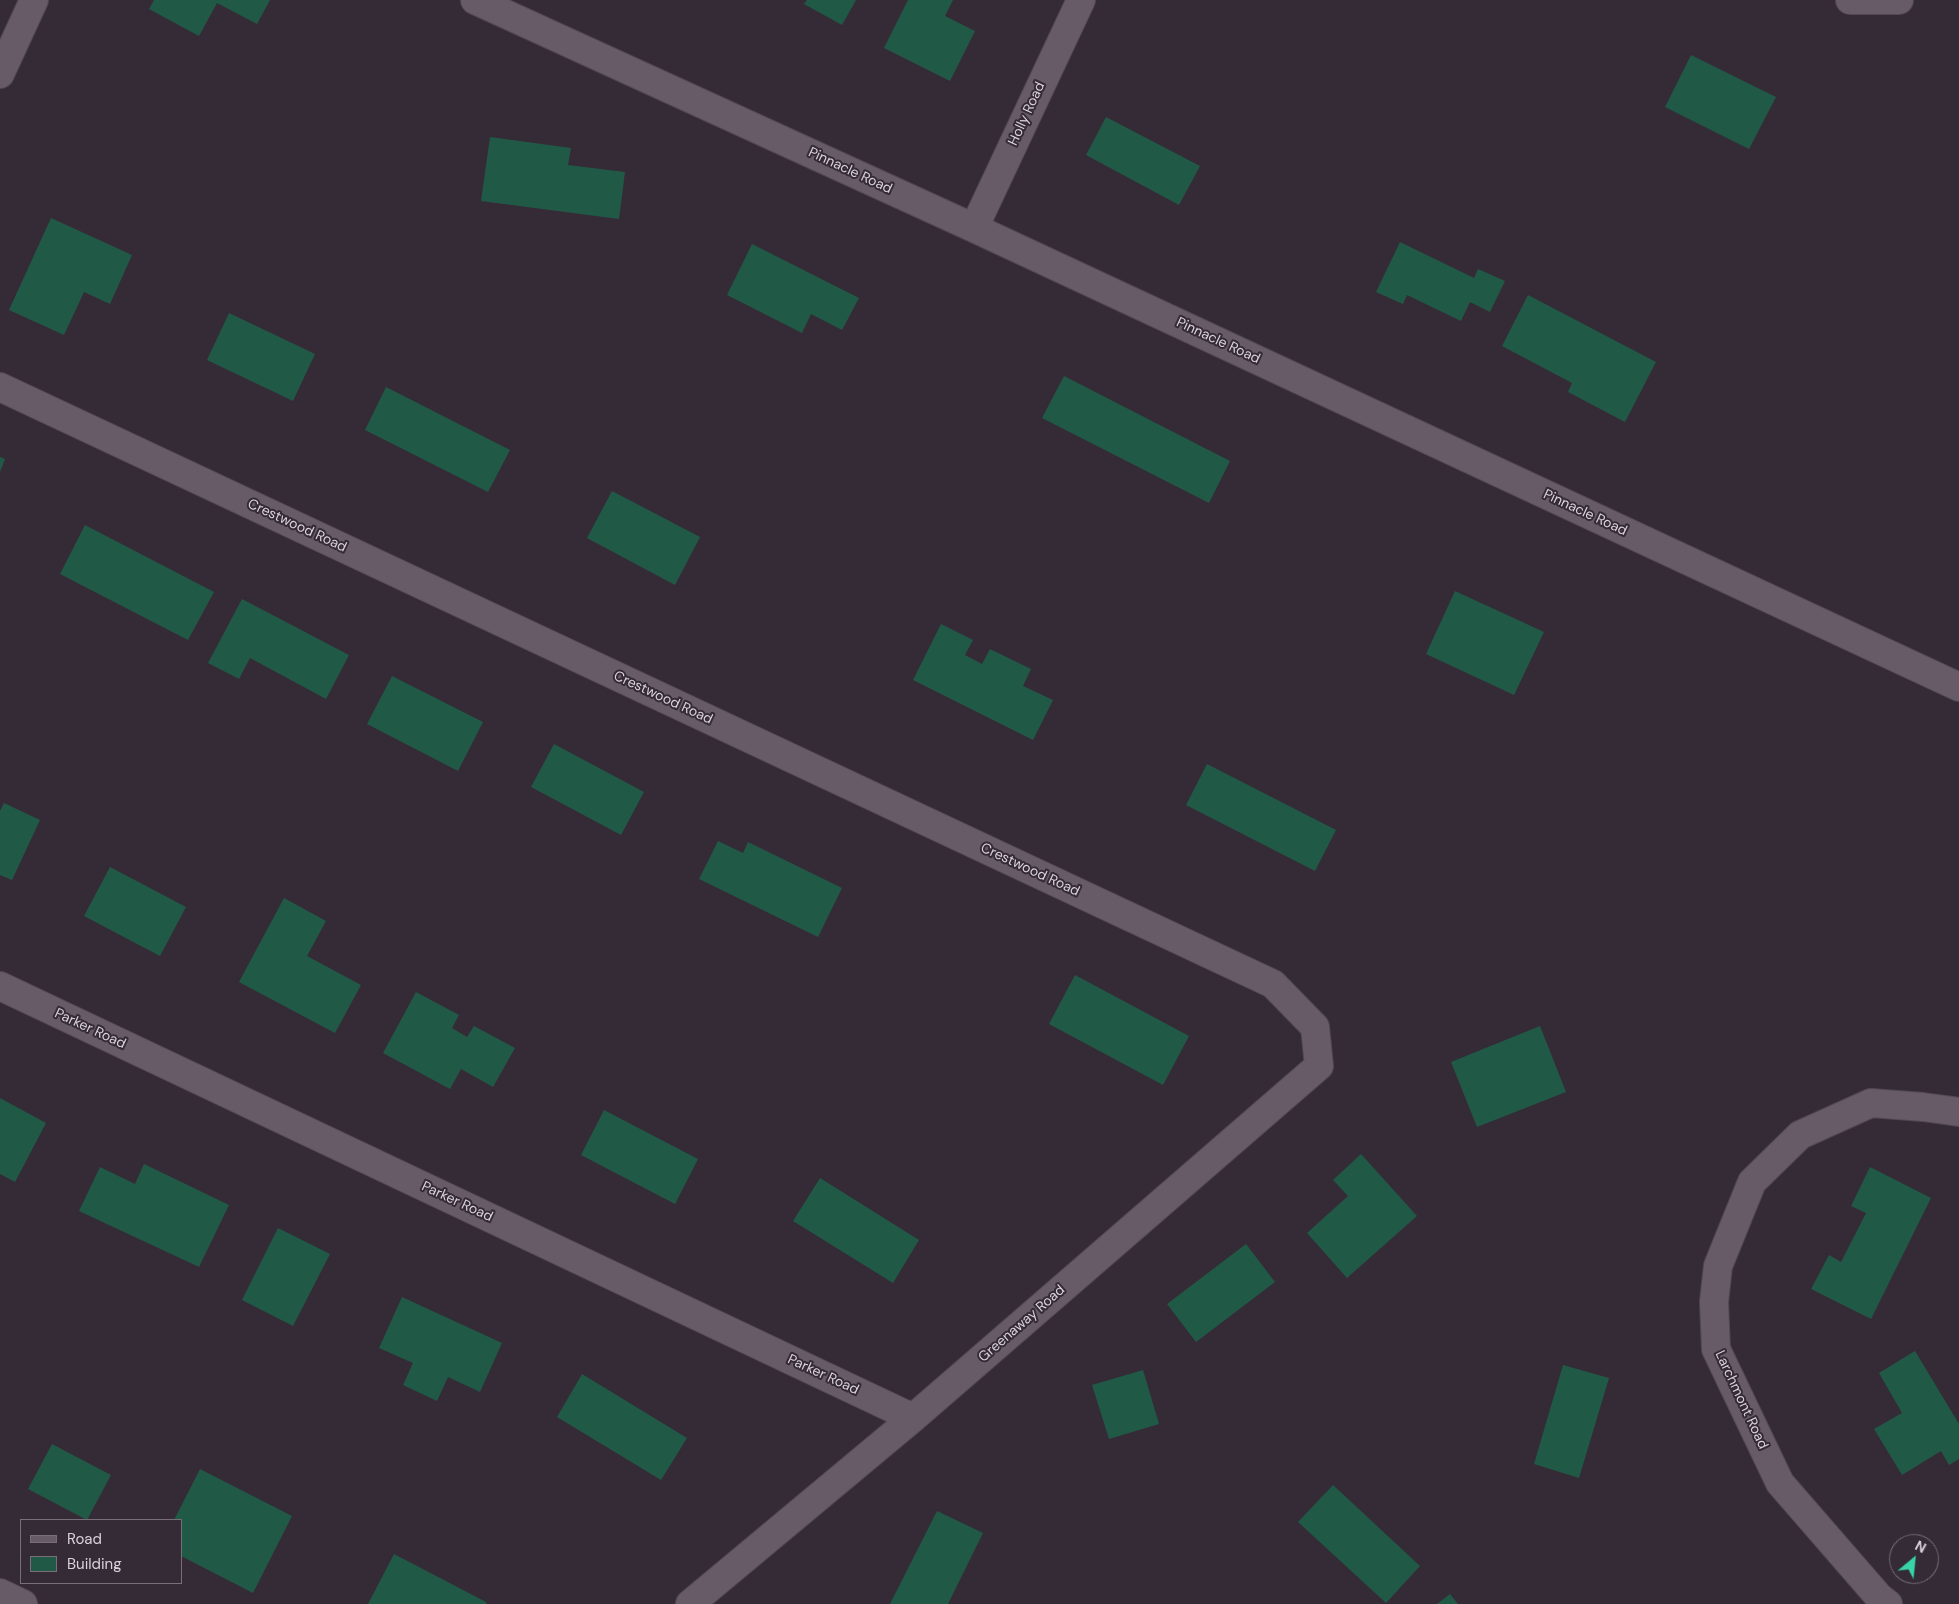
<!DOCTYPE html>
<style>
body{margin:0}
#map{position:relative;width:1959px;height:1604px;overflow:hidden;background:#352b36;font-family:"DM Sans",sans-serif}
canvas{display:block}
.legend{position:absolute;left:20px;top:1519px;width:162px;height:65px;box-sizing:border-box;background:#352b36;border:1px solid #776e78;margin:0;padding:6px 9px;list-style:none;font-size:15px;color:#d9d2da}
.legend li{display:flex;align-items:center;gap:10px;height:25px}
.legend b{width:25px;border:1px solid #776e78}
.north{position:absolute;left:1889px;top:1534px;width:50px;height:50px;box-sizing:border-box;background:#352b36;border:1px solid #776e78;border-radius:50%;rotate:28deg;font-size:14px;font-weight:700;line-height:20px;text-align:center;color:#d9d2da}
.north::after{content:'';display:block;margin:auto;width:18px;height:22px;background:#36d4a7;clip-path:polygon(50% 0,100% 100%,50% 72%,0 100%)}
</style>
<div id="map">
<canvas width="1959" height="1604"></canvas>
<ul class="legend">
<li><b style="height:6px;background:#665b67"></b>Road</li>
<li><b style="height:14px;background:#215947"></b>Building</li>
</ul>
<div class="north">N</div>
</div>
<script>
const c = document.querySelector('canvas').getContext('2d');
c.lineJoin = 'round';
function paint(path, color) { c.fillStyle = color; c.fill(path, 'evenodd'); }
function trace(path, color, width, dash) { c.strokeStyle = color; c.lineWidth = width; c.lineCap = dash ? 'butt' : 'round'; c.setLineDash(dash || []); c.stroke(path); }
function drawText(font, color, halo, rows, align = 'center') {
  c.font = font + ' "DM Sans",sans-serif'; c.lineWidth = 4; c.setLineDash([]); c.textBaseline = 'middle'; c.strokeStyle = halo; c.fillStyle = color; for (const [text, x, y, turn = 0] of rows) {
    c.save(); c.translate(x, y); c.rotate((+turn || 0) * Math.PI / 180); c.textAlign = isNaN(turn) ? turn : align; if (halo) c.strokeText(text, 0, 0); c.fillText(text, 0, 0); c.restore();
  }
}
const building = new Path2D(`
 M154,0H270L257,24L217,3L199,36L149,9Z
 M807,0H856L842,25L804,4Z
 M908,0H953L945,16L975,31L950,81L884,48Z
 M1691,55L1776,97L1749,149L1665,107Z
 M1106,117L1200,166L1179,205L1086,155Z
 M490,137L571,148L568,165L625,172L619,219L481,201Z
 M51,218L132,255L110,304L84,292L64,335L9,310Z
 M1400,242L1474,278L1478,269L1505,281L1490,312L1470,302L1461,321L1407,295L1403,304L1376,292Z
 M752,244L859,298L842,330L811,314L802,333L727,295Z
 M1528,295L1656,362L1625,422L1568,392L1572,383L1502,346Z
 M229,313L315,354L293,401L207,360Z
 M1064,376L1230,461L1209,503L1042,418Z
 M386,387L510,450L488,492L365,430Z
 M0,457L5,459L0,472Z
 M612,491L700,537L675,585L587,538Z
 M85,525L214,592L188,640L60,574Z
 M1455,591L1544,632L1514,695L1426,654Z
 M242,599L349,655L326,699L250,658L239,679L208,663Z
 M941,624L973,640L965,655L982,664L990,649L1031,669L1023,686L1053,700L1033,740L913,680Z
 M392,676L483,722L458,771L367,724Z
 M554,744L644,792L621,835L531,787Z
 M1207,764L1336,830L1315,871L1186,805Z
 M4,803L40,820L12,880L0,875V811Z
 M718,841L743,853L748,842L842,888L818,937L699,879Z
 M110,867L186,907L160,956L84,916Z
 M284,898L326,921L307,956L361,985L335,1033L239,982Z
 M1075,975L1189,1036L1163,1085L1049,1024Z
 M416,992L459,1015L452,1028L467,1037L474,1026L515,1048L493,1087L461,1069L450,1089L383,1053Z
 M1540,1026L1566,1092L1477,1127L1451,1062Z
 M0,1098L46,1123L15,1182L0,1174Z
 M604,1110L698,1159L675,1204L581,1155Z
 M1361,1154L1417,1216L1347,1278L1307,1233L1348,1196L1333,1180Z
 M144,1164L229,1205L199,1267L79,1211L100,1167L135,1184Z
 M1870,1167L1931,1198L1871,1319L1811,1289L1829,1255L1841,1262L1866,1213L1851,1206Z
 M820,1178L919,1240L893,1283L793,1221Z
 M278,1228L330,1254L293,1326L242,1300Z
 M1246,1244L1275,1282L1196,1342L1167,1304Z
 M402,1297L502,1343L480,1392L448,1377L437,1401L403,1385L413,1363L379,1348Z
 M1915,1351L1959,1424V1459L1949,1465L1941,1451L1902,1475L1874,1429L1902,1413L1879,1373Z
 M1563,1365L1609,1378L1579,1478L1534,1464Z
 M1143,1370L1159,1424L1109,1439L1092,1385Z
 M582,1374L687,1438L661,1480L557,1417Z
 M52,1444L111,1475L87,1520L28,1489Z
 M200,1469L292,1516L253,1593L181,1556V1520H174Z
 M1333,1485L1420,1566L1386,1603L1298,1522Z
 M937,1511L983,1533L948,1604H890Z
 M394,1554L486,1602V1604H368Z
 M1450,1594L1458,1604H1437Z`);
const minor = new Path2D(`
 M475,0L974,228L1959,687
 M1850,0H1899
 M0,74L34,0
 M974,228L1081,0
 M0,387L1273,984L1315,1027L1319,1066L913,1418L690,1604
 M0,986L913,1418
 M0,1593L23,1604
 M1888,1604L1879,1597L1780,1483L1716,1349L1714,1302L1718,1266L1752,1182L1800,1135L1871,1103L1923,1107L1959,1112`);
const streetNames = [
 ["Holly Road",1027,114,-65],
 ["Pinnacle Road",850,171,25],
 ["Pinnacle Road",1218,341,25],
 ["Pinnacle Road",1585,513,25],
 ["Crestwood Road",297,526,25],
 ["Crestwood Road",663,698,25],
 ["Crestwood Road",1030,870,25],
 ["Parker Road",90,1029,25],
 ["Parker Road",457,1202,25],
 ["Greenaway Road",1022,1324,-41],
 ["Parker Road",823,1375,25],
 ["Larchmont Road",1741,1400,65]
];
paint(building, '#215947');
trace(minor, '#514852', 30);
trace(minor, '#665b67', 28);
drawText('14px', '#d9d2da', '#352b36', streetNames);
</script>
